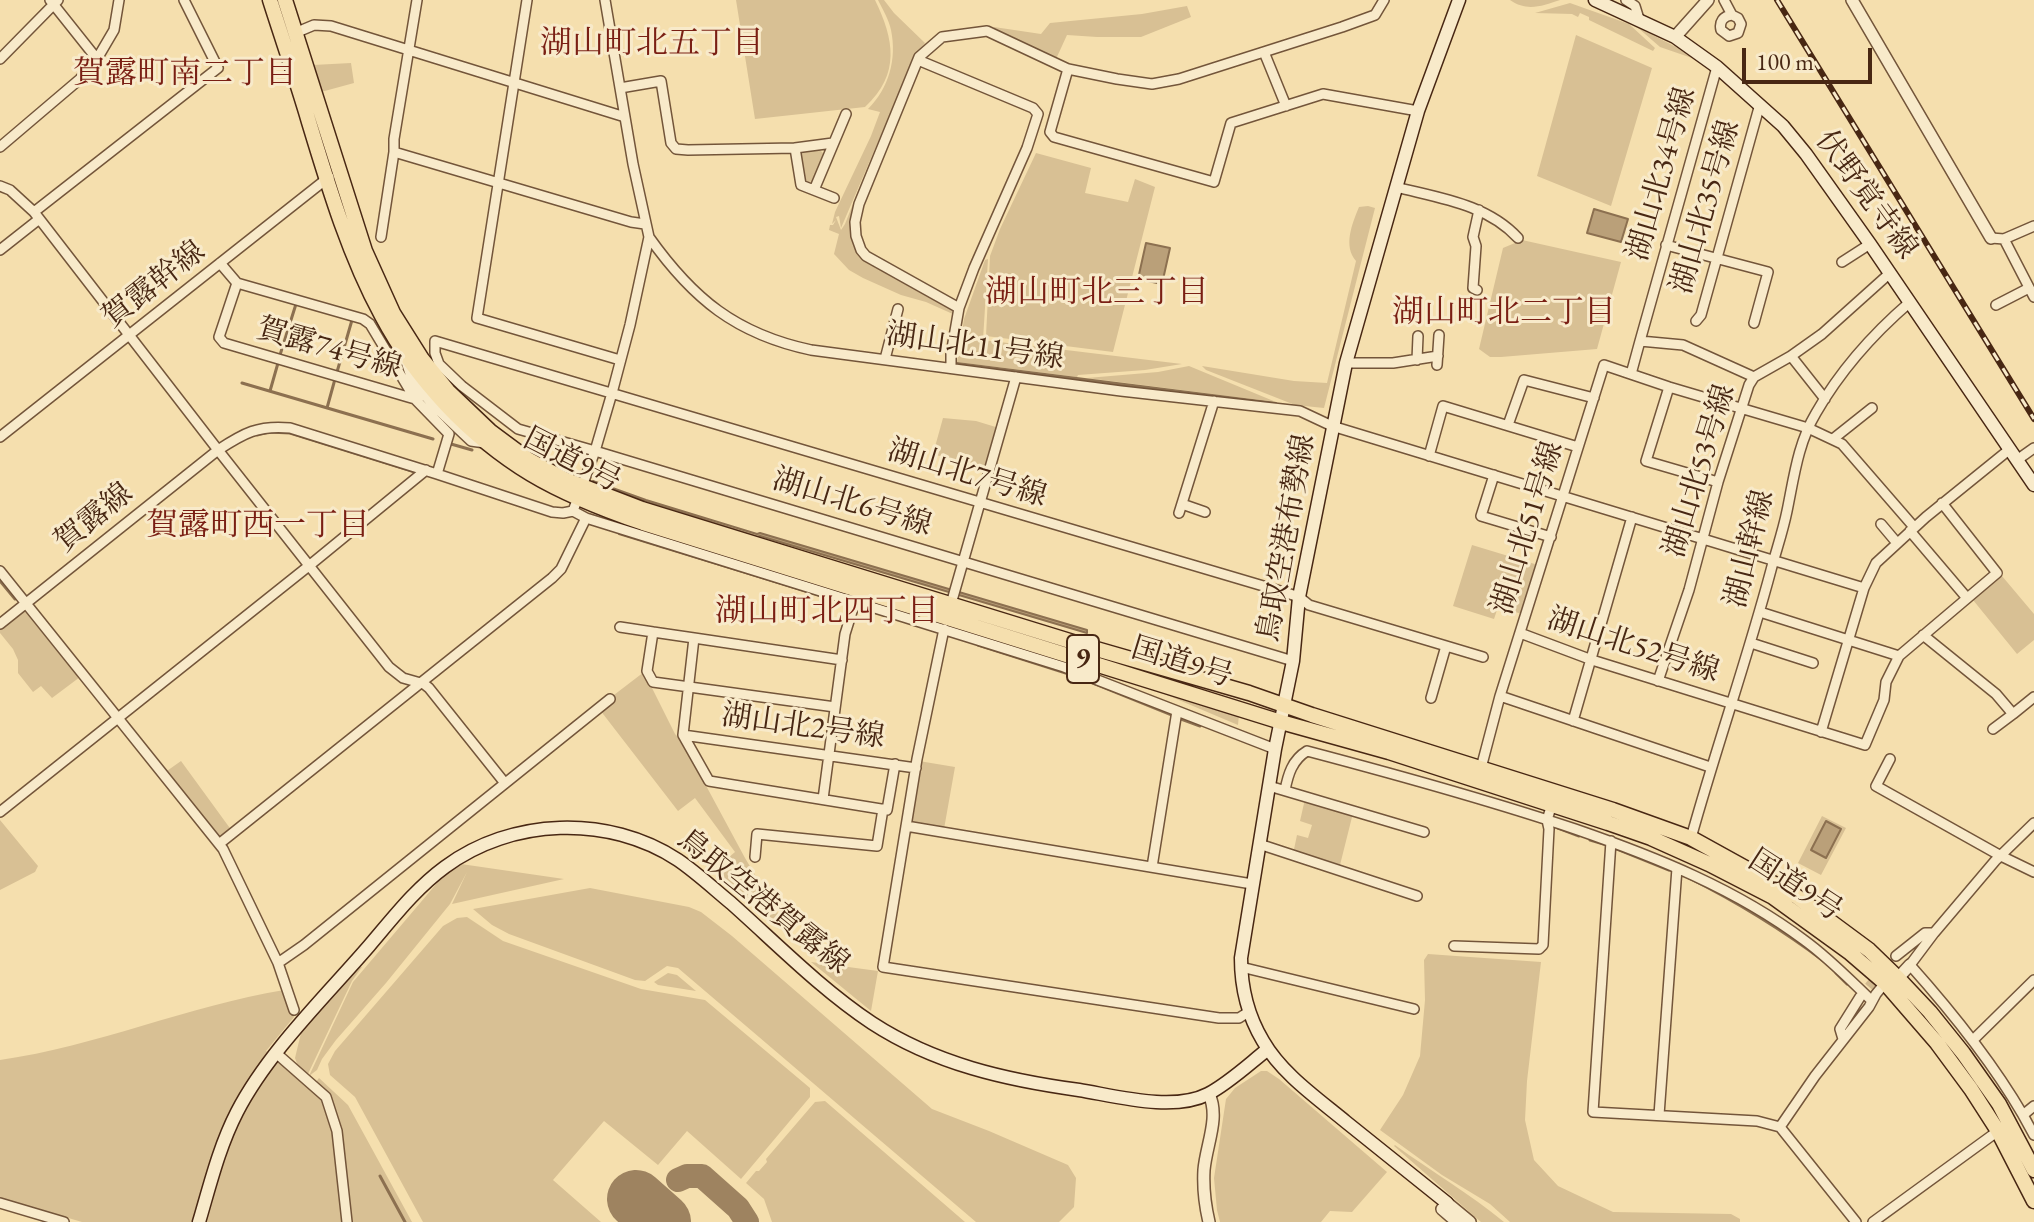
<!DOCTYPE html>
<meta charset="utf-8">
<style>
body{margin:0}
#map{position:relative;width:2034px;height:1222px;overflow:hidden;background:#f5dfae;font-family:"EB Garamond",serif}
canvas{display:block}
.scale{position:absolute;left:1742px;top:48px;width:130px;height:36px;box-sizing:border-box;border:4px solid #482713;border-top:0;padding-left:10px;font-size:24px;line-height:28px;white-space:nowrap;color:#482713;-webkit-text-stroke:6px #f8eaca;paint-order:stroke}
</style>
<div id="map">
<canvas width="2034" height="1222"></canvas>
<div class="scale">100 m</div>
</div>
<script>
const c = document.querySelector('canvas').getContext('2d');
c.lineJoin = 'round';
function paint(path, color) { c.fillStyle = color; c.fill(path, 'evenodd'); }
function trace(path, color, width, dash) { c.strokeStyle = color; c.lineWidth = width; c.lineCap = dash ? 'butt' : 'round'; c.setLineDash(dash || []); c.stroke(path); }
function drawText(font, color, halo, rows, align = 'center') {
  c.font = font + ' "EB Garamond","Noto Serif JP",serif'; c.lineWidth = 6; c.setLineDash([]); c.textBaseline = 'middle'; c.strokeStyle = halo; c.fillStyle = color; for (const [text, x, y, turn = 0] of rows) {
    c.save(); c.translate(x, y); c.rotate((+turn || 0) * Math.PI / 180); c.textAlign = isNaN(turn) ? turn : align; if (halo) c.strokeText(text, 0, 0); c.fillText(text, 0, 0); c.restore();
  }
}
const green = new Path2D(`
 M736,0H875C894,39 901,74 865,107L755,119Z
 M878,0H884L894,13L925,43L914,58L841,228L839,216L836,217L841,230L845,224L858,191C851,219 843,244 870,264L952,310L955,315L926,302L901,295L863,278L849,270L834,254L839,234L829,230L830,225H833L836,220L832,224L835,212L871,136L880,112L868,109C889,88 897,59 891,30C889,20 883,10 878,0Z
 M1510,0H1560C1542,6 1527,12 1510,0Z
 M1570,3L1629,24L1655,48L1653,51L1589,20V17L1580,13L1578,17L1572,14L1535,13Z
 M1187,6L1191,17L1141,37H1097L1067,35L1056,59L993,31L994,27L1041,34L1050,23L1142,14Z
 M1637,27L1676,47L1692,58L1660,47Z
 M1576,35L1652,68L1611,206L1537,176Z
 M351,63L354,83L321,92L313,65Z
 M819,149L824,154L813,181L807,183C800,176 798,159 803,150Z
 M1036,153L1091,168L1085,193L1128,202L1135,179L1155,187L1113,352L986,336L990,256L1000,229Z
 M1368,206L1375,208L1324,408L1295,405L1206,370L1202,366L1294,381L1327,383L1356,261C1343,246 1352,224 1359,207Z
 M1522,240L1621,262L1597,349L1501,357H1490L1479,349L1503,248Z
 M988,259L983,340L1182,364L1145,370L1078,375L1077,377L957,362L964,319L985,260Z
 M1189,366L1276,402L1087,378L1158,372Z
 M943,418L976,421L999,428L987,470L933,454Z
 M1472,545L1538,565L1522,614L1498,607L1494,619L1453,606Z
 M2002,576L2034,614V640L2017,654L1973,600Z
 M22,611H27L80,677L52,698L41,686L33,692L18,673V660L13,649L0,633V629Z
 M644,672L675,734L682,741L745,858L792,937L714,870L735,852L695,798L678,811L600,710L610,698Z
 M1148,687L1239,714L1238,725Z
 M181,761L232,831L221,837L217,836L164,773Z
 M919,761L955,767L944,829L912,823L910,820Z
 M1305,799L1353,813L1339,869L1293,854L1297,835L1308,838L1312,825L1300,821Z
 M1822,816L1846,828L1821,875L1798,863Z
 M0,820L38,866L35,872L0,890Z
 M461,864L564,879L452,904L467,872L450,904L386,983L336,1040L322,1059L317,1070L309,1076L353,982L443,876Z
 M590,888L689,907L701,912L732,936L932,1109L989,1131L1068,1165L1076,1178L1074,1207L1059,1222H976L678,968L667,966L645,981L635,980L509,934L492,925L473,909Z
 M467,917L503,941L641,989L705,1000L810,1088V1097L741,1179L687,1131L658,1165L604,1121L553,1180L601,1222H423L355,1097L330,1075L328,1064L335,1051L443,926L457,918Z
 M1428,954L1541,962L1527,1081L1525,1120L1534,1160L1558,1186L1613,1212L1731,1214L1740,1219V1222H1510L1490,1204L1442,1175L1380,1130L1403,1095L1420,1056L1425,1000L1424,960Z
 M811,962L878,971L871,1011Z
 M359,966L362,967L352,981L307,1076L298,1066L295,1058L301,1033Z
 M668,973L677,975L696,991L658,985L654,982Z
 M284,990L294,1017L266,1051L323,1097L330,1118L343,1222H82L0,1198V1060C97,1046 188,1006 284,990Z
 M1261,1071H1267L1279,1079L1387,1172L1352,1212L1330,1211L1321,1222H1220L1217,1210L1214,1178L1226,1099L1235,1088Z
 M319,1078L348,1105L412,1222H350L340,1132L317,1084L316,1082Z
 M825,1101L965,1222H772L764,1199L746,1183L756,1171H759L767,1162L766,1159L815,1102Z
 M1395,1145C1431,1171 1470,1194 1504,1222H1481L1394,1146Z`);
const water = new Path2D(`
 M1594,209L1628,219L1621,242L1587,233Z
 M1146,243L1170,248L1162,284L1138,279Z
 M957,363L1276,403V404L955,364Z
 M593,481L646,500L757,534L760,533L1087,630V633L760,536L757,537L610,490L593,483Z
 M620,533L827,598L619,534Z
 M1826,821L1841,829L1826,858L1811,850Z`);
const stream = new Path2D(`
 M280,355L296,304
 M337,372L352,320
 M242,383L433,439
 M270,391L278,363
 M327,408L335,379
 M257,435L269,432L290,433L415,472
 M451,444L472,450
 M0,581L15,599
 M978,645L1072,675
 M1083,679L1172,715
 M1181,719L1200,726
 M1558,828L1579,836
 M1590,840L1607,845
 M1617,849L1669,870
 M1689,878C1737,902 1781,929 1825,962
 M1836,973L1847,984
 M380,1176L405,1222`);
const taxiway = new Path2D(`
 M678,1180L687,1176H702L738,1208L747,1222`);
const runway = new Path2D(`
 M636,1199L662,1222`);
const minorTunnel = new Path2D(`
 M1860,997L1880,973`);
const minor = new Path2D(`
 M527,0L477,318L620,360
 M1626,0L1635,6L1639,19
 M1724,0L1732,15L1738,18L1741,24L1738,33L1729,36L1721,30C1719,22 1723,16 1732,15
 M295,33L314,25L331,26L625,117
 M1264,52L1286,106
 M0,59L58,0
 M97,59L114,30L119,0
 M918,60L1033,108L1038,114L1027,148L974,268L959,308
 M1068,69L1050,132L1054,137L1214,182L1231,123L1323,94L1418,111
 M620,88L661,81L671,143L676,149L688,150L795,148L833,143
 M0,147L80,79L97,59L50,0
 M795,148L801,185L834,198
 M394,152L631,222L645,224
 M0,186L10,190L34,212L218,450L389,667L403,678L424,684L429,688L504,782
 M1396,187C1439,198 1487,204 1518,238
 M814,190L846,114
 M34,212L218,68L184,0
 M381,237L394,152V139L417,0
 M649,237C693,299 736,334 811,350L1121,391L1300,411L1332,426L1864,588
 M1991,238L2004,239L2034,297
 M2004,239L2034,226
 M1666,245L1768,272L1754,323
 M0,250L38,220
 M1842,262L1870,244
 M220,263L237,283L219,337L224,343L408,397L415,399L423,395
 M237,283L363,319L370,324L415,399L449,434L437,474
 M1477,290L1473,288L1476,246L1473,237L1479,210
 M1996,305L2029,288
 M1696,321L1701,315L1760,104
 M1640,341L1717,67
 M1791,356L1822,334L1890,273
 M405,359L413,382L434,406L471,441L485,443
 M885,359L898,309
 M1417,360L1418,336
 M1346,363H1393L1438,356
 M1437,365L1439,335
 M951,368V354L959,308L866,256L861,250L856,236L855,222L859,204L919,57L942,37L987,31L1068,69L1117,79L1152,84L1179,79L1342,27L1375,15L1384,0
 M1631,374L1640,341L1683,345L1754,377L1749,385L1718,482L1689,590L1658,681
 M1754,377L1791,356L1825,399
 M1669,387L1646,461L1718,482
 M1508,425L1524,380L1594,398
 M0,437L329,177
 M1833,439L1872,408
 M1429,456L1443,406L1578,447
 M2017,460L2034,448
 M1494,475L1481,516L1551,537
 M1182,504L1205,512
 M573,511L586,518L1064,667L1275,749
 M1179,513L1214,401
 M1881,524L1897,543
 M1910,531L1967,598
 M0,571L223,849L278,963L294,1010
 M953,597L1016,377
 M1760,612L1899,656
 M0,624L218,450C244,433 258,425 290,428L437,474L552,512L563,513L573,511L595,451L612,393L630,325L649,237L633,164L605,0
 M620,627L653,632
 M944,629L917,759L883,967L1219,1018H1239L1250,1011
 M1520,633L1592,660L1865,745L1884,700L1886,682L1899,656L1997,573L1942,503
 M1923,635L1996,694L2013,714L2034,697
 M694,638L653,632L647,671L653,682L835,707
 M1751,643L1813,663
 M842,660L694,638L683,735L709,781L887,810L895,764
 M1293,661L595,451L518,429L462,386L439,364L435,353V341L1287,593L1299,597L1309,605L1483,657
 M1431,698L1446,646
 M1573,721L1632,517
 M1993,729L2013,714
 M1821,732L1864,588L1876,563L1926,517L2010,449
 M683,735L916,768
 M1890,759L1876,786L2001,856L2034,872
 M1710,767L1500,696L1604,365L1669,387L1808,428L1842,444L1914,527
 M1481,768L1500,696
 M1269,786L1424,832
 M1285,790C1288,775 1292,760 1307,751C1398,775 1486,799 1575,829C1656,857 1736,889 1804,940C1829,958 1850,980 1872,1001
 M823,799L845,634L855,602
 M0,812L310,565L426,470
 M906,826L1252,884
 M1691,838C1716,748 1747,660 1771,570C1776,551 1783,531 1787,511C1794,477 1798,443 1816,413C1840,371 1874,333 1910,302
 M1611,841L1593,1112L1757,1121L1780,1127L1856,1222
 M219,844L552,578L561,569L586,518
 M1259,844L1417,896
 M755,857L757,834L877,846L883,809
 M1152,867L1177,711
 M1454,946L1539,949L1543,945L1549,829L1547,820L1553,801
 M1896,956L1925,933H1934
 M278,963L304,945L610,699
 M1241,967L1414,1009
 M1843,1039L1840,1029L1860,997
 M1973,1040L2034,980
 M276,1053L326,1097L337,1131L347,1222
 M2034,1106L2023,1115L2034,1135
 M1659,1115L1677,868
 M2023,1115C1991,1060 1952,1012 1910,965L1934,933L1995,861L2034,823
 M1780,1127L1815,1076L1869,1007L1876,994L1885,983
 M0,1203L64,1222
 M1873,1222L1998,1131`);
const tertiary = new Path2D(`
 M1852,0L1991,238
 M1675,37L1708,0
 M1898,978L1910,965
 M1209,1094C1220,1118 1206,1145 1204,1170C1203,1188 1205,1205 1209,1222
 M1447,1203L1470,1222
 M1442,1209L1457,1222`);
const secondary = new Path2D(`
 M1595,0L1675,37L1717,67L1783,126L1806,154L1870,244L2034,485
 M1447,1203C1413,1176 1380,1149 1346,1122C1317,1098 1282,1074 1263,1041C1248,1016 1241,986 1241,958L1275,749L1293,661L1299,597L1346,363L1418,111L1459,0
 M199,1222C210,1185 219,1147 237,1112C268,1052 325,997 369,946C393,918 415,889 445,867C511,818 608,814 678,860C697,873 714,889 731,903C777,944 821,989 872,1023C935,1064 1006,1080 1079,1090C1116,1096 1173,1112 1208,1094C1229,1083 1249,1064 1268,1049`);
const trunk = new Path2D(`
 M270,0C283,41 297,81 309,122C329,188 349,255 382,316C416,380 470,437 531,474C566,495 605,510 643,523L1281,722L1389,752L1608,823L1651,838L1709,864L1773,897L1849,952L1885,983L1937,1043L1971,1089L1998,1131L2034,1201
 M285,0L365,251L393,313L422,359L448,391L490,431L529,460L564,479L642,509L1086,646L1249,693L1312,715L1613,810L1691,838L1796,896L1869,950L1898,978L1930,1012L1963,1053L1999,1104L2034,1170`);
const rail = new Path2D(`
 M1777,0L2034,419`);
const shields = [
 [1083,659,32]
];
const shieldNames = [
 ["9",1083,659]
];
const streetNames = [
 ["湖山北34号線",1662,174,-74],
 ["伏野覚寺線",1866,195,54],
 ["湖山北35号線",1706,207,-74],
 ["賀露幹線",154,285,-38],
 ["湖山北11号線",975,347,8],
 ["賀露74号線",329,349,16],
 ["国道9号",572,461,27],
 ["湖山北53号線",1700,471,-73],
 ["湖山北7号線",967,474,17],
 ["湖山北6号線",852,503,17],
 ["賀露線",94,518,-39],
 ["湖山北51号線",1528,528,-73],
 ["鳥取空港布勢線",1287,538,-80],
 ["湖山幹線",1750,549,-76],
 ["湖山北52号線",1633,646,18],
 ["国道9号",1182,663,17],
 ["湖山北2号線",803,727,8],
 ["国道9号",1795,886,33],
 ["鳥取空港賀露線",763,902,39]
];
const neighbourhoodNames = [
 ["湖山町北五丁目",652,44],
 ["賀露町南二丁目",185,74],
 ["湖山町北三丁目",1097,293],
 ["湖山町北二丁目",1504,313],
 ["賀露町西一丁目",258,526],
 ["湖山町北四丁目",827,612]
];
paint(green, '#d8c094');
paint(water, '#baa079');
trace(water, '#8c7050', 2);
trace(stream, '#8c7050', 3);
trace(taxiway, '#9e8360', 24);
trace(runway, '#9e8360', 58);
trace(minorTunnel, '#d2ba8f', 9, [9, 4.5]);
trace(minor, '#73553a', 12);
trace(tertiary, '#73553a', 14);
trace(secondary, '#482713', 15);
trace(trunk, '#482713', 17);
trace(minor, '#f8eaca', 9);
trace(tertiary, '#f8eaca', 11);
trace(secondary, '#f8eaca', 12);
trace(trunk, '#f5dfae', 14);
trace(rail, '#482713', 6);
trace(rail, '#f8eaca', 3, [9]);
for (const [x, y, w] of shields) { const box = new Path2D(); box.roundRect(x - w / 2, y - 24, w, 48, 6); c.fillStyle = '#f8eaca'; c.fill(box); trace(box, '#482713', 2); }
drawText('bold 28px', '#482713', null, shieldNames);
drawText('30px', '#482713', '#f8eaca', streetNames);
drawText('32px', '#7a1f14', '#f8eaca', neighbourhoodNames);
</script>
